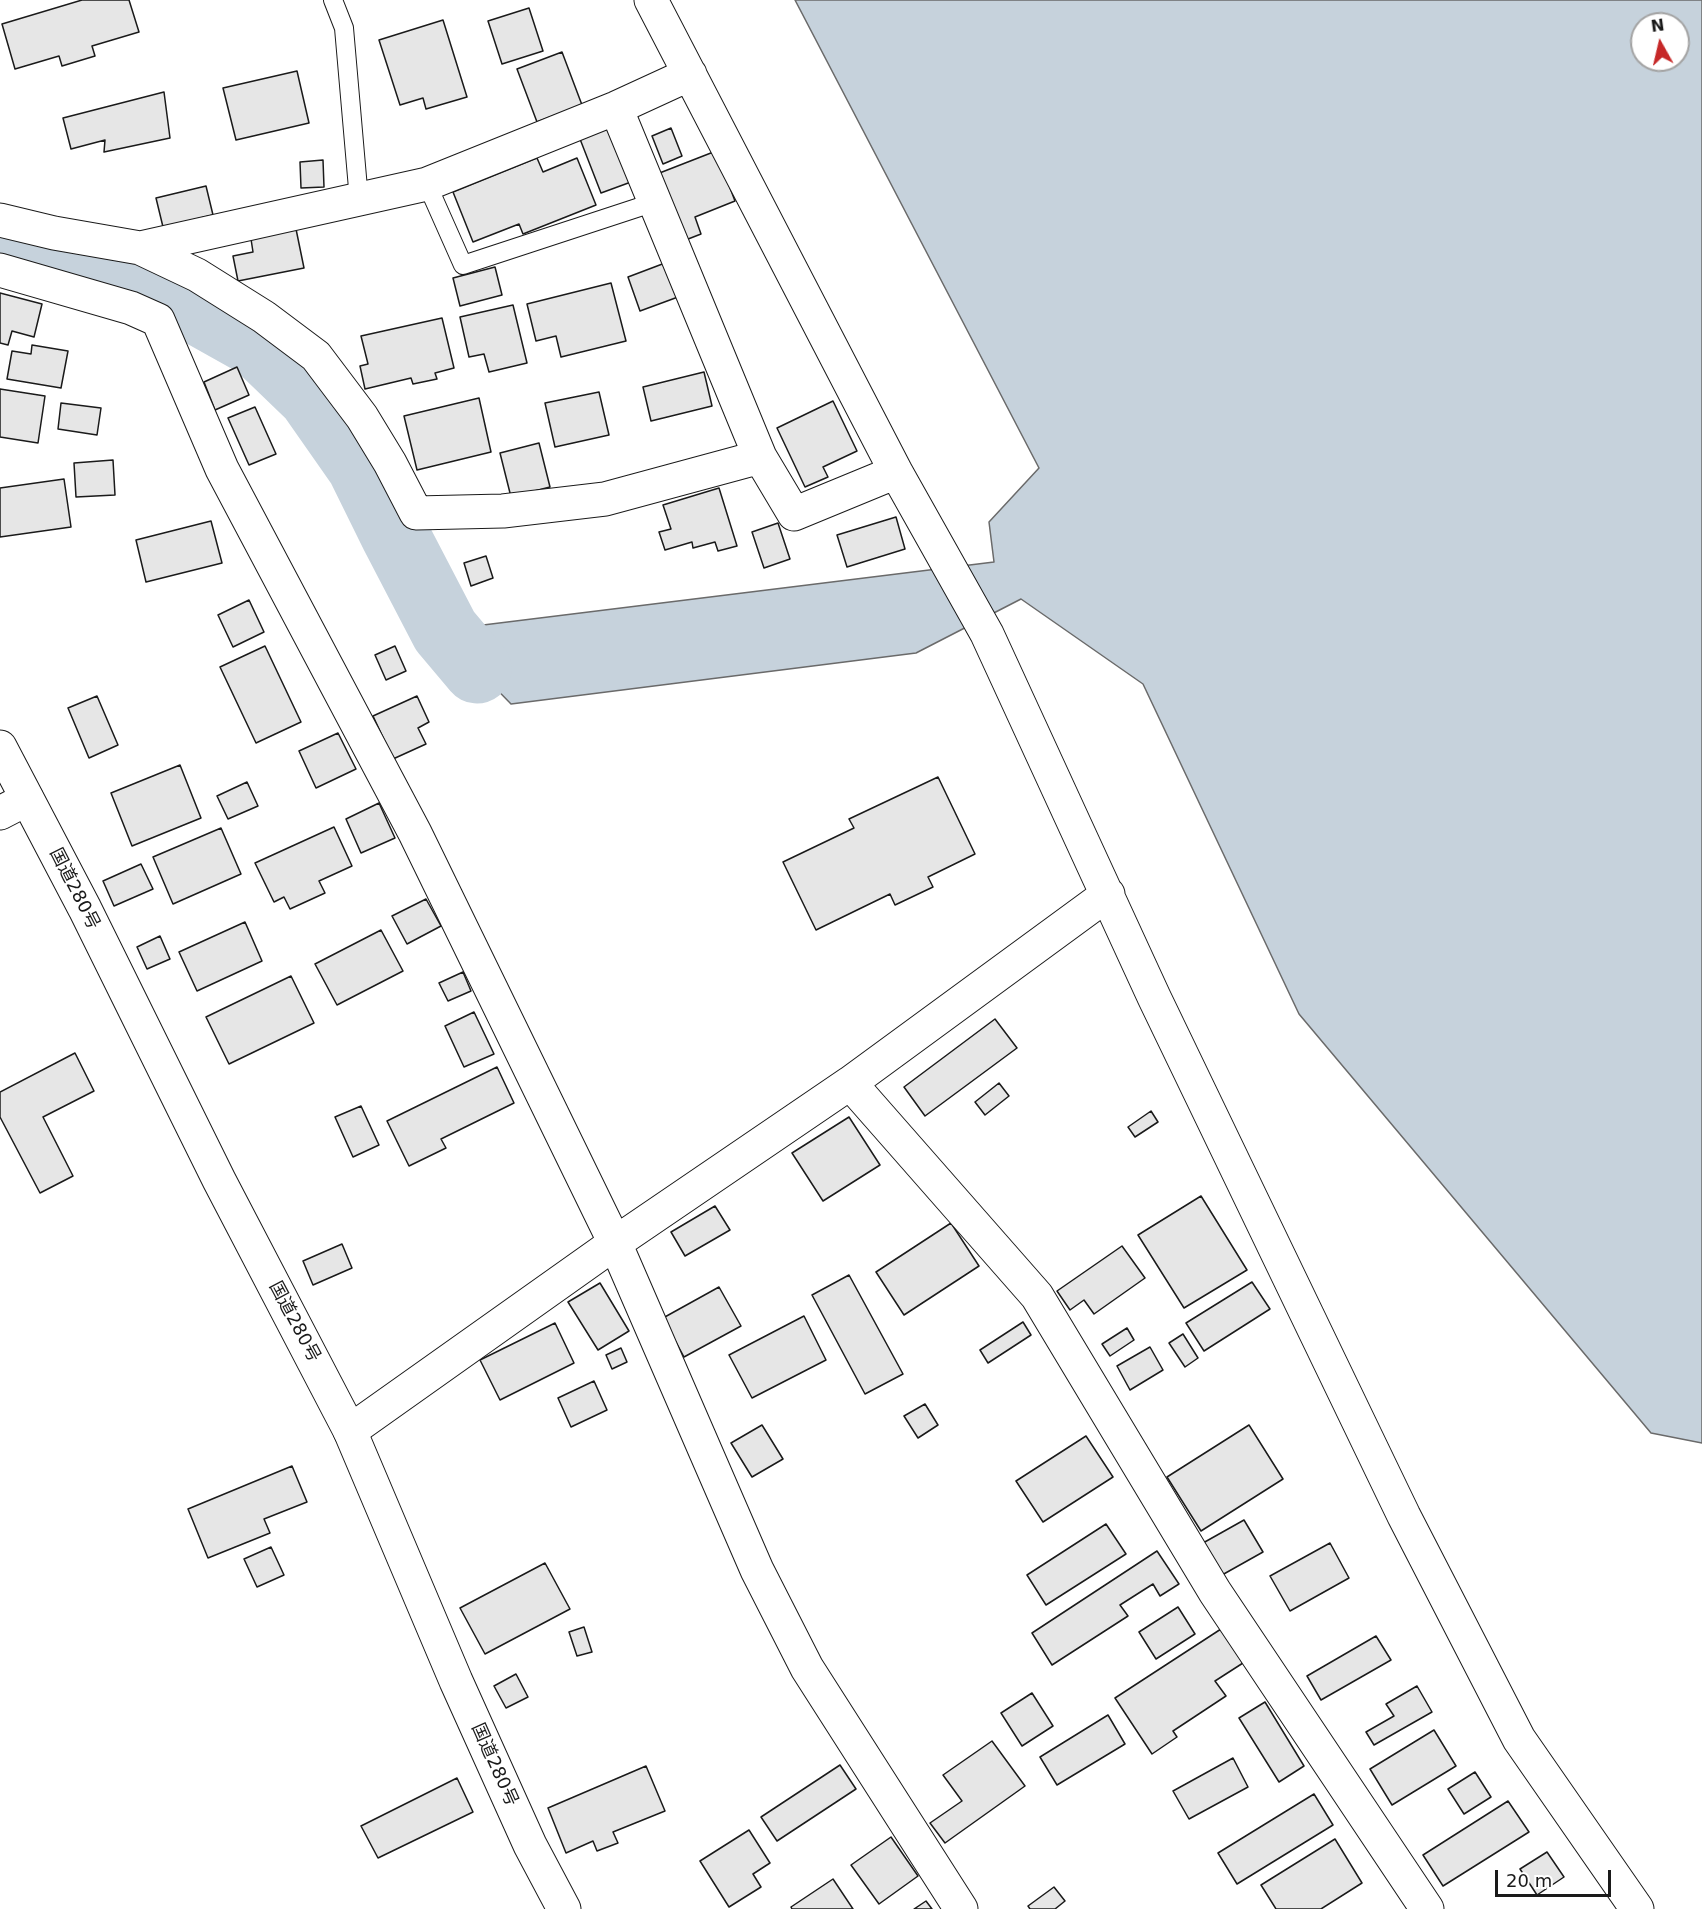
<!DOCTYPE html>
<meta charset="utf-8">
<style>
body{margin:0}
#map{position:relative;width:1702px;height:1909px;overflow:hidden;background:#fff;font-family:"DejaVu Sans",sans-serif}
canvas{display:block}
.north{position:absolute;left:1630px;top:12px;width:60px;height:60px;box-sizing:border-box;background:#fff;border:2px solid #a3a3a3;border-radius:50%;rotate:352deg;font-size:16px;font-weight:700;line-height:24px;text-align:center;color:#1a1a1a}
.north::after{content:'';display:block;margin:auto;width:21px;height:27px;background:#c62828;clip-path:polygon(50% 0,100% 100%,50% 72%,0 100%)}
.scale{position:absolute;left:1495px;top:1870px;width:116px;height:27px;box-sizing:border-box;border:3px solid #1a1a1a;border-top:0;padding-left:8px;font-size:18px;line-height:21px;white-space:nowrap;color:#1a1a1a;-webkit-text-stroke:4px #fff;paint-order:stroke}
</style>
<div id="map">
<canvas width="1702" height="1909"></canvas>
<div class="north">N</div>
<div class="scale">20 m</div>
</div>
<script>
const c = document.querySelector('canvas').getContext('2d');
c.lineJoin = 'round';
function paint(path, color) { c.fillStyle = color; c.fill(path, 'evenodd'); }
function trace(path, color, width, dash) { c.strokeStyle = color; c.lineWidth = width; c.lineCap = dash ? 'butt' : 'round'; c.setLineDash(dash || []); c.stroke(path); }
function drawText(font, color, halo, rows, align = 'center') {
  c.font = font + ' "DejaVu Sans","Noto Sans JP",sans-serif'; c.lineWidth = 4.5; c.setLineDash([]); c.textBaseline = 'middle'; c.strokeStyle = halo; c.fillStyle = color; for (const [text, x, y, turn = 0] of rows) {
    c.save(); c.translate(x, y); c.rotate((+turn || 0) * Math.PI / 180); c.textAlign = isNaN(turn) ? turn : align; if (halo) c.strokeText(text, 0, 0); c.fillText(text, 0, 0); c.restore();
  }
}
const water = new Path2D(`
 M795,0H1702V1443L1651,1433L1299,1014L1143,684L1021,599L916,653L511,704L477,669L475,626L994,562L989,522L1039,468ZM1642,24H1678V60H1642Z`);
const river = new Path2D(`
 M0,246L183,302L258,344L312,396L361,466L394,533L445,631L477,669`);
const building = new Path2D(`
 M82,0H129L139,32L92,46L95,56L62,66L59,56L15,69L2,24Z
 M529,8L543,51L502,64L488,21Z
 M443,20L467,97L426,109L423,98L400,105L379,40Z
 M562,52L582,105L537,122L517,69Z
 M297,71L309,123L236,140L223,88Z
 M164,92L170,138L104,152L105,140L71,149L63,118Z
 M610,127L631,182L601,193L580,139Z
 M671,128L682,156L663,164L652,136Z
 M716,151L735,201L695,217L701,234L683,241L657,174Z
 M537,158L543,172L577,158L596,205L523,234L519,224L473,242L453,192Z
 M323,160L324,187L301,188L300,162Z
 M206,186L213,215L163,227L156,198Z
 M296,229L304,268L238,281L233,256L253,252L251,239Z
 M665,263L678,297L640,311L628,277Z
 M495,267L502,295L460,306L453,278Z
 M611,283L626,341L561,357L556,336L536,341L527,304Z
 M0,293L42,304L34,337L12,331L8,345L0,343Z
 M513,305L527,363L489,372L484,354L469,357L460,317Z
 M442,318L454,368L435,373L437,379L413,384L411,378L365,389L360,366L368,364L361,336Z
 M32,345L68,351L61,388L7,379L12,351L31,354Z
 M237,367L249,395L215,410L204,382Z
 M704,372L712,406L651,421L643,387Z
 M0,389L45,396L38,443L0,437Z
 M599,392L609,435L555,447L545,403Z
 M479,398L491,452L417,470L404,416Z
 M833,401L857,451L823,467L828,477L805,487L777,428Z
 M61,403L101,408L97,435L58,429Z
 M255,407L276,454L249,465L228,418Z
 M539,443L550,487L511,497L500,453Z
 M113,460L115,495L76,497L74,463Z
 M64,479L71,527L0,537V488Z
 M719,488L737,546L718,551L715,542L693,548L692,542L665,550L659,532L671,529L663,505Z
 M896,517L905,549L847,567L837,535Z
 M211,521L222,563L146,582L136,540Z
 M778,523L790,559L764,568L752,532Z
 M486,556L493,578L471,586L464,563Z
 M249,600L264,632L233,647L218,615Z
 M265,646L301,722L256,743L220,667Z
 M395,646L406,671L386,680L375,655Z
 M97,696L118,745L89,758L68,708Z
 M417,696L429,722L418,728L426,744L393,759L373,716Z
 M338,733L356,769L316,788L299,751Z
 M180,765L201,818L132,846L111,793Z
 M938,777L975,854L928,877L933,887L895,905L890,894L816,930L783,862L854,828L849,819Z
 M247,782L258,806L228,819L217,796Z
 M379,803L395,838L361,853L346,819Z
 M334,827L352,866L319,881L325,893L290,909L284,897L274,902L255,863Z
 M221,828L241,874L173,904L153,857Z
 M141,864L153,889L114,906L103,881Z
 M426,899L441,926L407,944L392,916Z
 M245,922L262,961L197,991L179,952Z
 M381,930L403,971L337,1005L315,964Z
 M160,936L170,959L147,969L137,947Z
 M463,972L471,991L448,1001L439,983Z
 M291,976L314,1023L229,1064L206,1017Z
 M474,1012L494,1054L464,1067L445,1026Z
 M995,1019L1017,1048L925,1116L904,1087Z
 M75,1053L94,1091L43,1117L73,1176L40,1193L0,1117V1092Z
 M497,1067L514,1103L441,1139L446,1148L409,1166L387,1121Z
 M999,1083L1009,1096L985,1115L975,1102Z
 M361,1106L379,1145L353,1157L335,1117Z
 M1151,1111L1158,1122L1135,1137L1128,1127Z
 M849,1117L880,1165L823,1201L792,1153Z
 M1201,1196L1247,1270L1184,1308L1138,1235Z
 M715,1206L730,1230L685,1256L671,1232Z
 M951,1223L979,1266L904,1315L876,1272Z
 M342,1244L352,1268L313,1285L303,1261Z
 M1122,1246L1145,1278L1094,1314L1084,1300L1070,1310L1057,1291Z
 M849,1275L903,1374L865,1394L812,1295Z
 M1252,1282L1270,1309L1204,1351L1186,1323Z
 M600,1283L629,1331L598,1350L568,1302Z
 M719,1287L741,1326L684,1357L663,1318Z
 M804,1316L826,1360L752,1398L729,1355Z
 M1023,1322L1031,1335L988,1363L980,1350Z
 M555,1323L574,1363L500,1400L480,1360Z
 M1127,1328L1134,1340L1110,1356L1102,1344Z
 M1183,1334L1198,1358L1185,1367L1169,1343Z
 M1150,1347L1163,1370L1130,1390L1117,1366Z
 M621,1348L627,1362L612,1369L606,1355Z
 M594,1381L607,1410L571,1427L558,1398Z
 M925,1404L938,1425L918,1438L904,1416Z
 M762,1425L783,1459L752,1477L731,1443Z
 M1249,1425L1283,1479L1201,1531L1167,1477Z
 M1086,1436L1113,1477L1043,1522L1016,1481Z
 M292,1466L307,1502L264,1519L270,1533L208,1558L188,1509Z
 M1244,1520L1263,1552L1222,1575L1203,1543Z
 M1106,1524L1126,1554L1046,1605L1027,1575Z
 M1330,1543L1349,1578L1290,1611L1270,1576Z
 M271,1547L284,1575L257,1587L244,1559Z
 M1157,1551L1179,1584L1160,1596L1153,1584L1120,1605L1128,1616L1052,1665L1032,1633Z
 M545,1563L570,1609L485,1654L460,1608Z
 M1178,1607L1195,1634L1156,1659L1139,1632Z
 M584,1627L592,1652L577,1656L569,1632Z
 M1221,1629L1243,1663L1215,1681L1226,1696L1173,1731L1177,1737L1152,1754L1115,1698Z
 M1376,1636L1391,1660L1321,1700L1307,1676Z
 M516,1674L528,1697L506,1708L494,1686Z
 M1417,1686L1432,1712L1374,1745L1366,1732L1394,1716L1386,1704Z
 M1032,1693L1053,1726L1022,1746L1001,1713Z
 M1265,1702L1304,1766L1279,1782L1239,1718Z
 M1108,1715L1125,1744L1057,1785L1040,1757Z
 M1434,1730L1456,1766L1392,1805L1370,1769Z
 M992,1741L1025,1786L945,1843L930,1823L962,1801L943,1775Z
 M1233,1758L1248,1787L1189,1819L1173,1791Z
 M840,1765L856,1789L777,1841L761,1817Z
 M646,1766L665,1811L613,1832L618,1843L597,1851L593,1841L566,1853L548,1808Z
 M1475,1772L1491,1797L1464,1814L1448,1789Z
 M457,1778L473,1812L378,1858L361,1826Z
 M1314,1794L1333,1825L1237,1884L1218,1853Z
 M1508,1801L1529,1832L1443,1886L1423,1855Z
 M749,1830L770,1863L753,1874L761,1887L729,1907L700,1861Z
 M891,1837L918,1876L879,1904L851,1865Z
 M1335,1839L1362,1883L1321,1909H1276L1261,1885Z
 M1547,1852L1564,1877L1537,1895L1520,1869Z
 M833,1879L853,1909H792L791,1907Z
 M1054,1887L1065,1901L1055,1909H1030L1028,1906Z
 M926,1901L932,1909H914Z`);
const lane = new Path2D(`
 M333,0L344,28L359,200
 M427,184L463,265L655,202`);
const street = new Path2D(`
 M651,0L896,472L987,634L1154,997L1404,1516L1519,1739L1637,1909
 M616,108L760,457
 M0,220L54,233L140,248L197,275L264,317L316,356L362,417L390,463L416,513L503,511L605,499L760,457L794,514L896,472
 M140,248L427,184L616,108L690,74
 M0,270L131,308L158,320L222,469L415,833L615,1243L757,1570L807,1668L961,1909
 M0,813L27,799
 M850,1083L1037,1296L1215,1592L1427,1909
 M350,1431L615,1243L850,1083L1108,894`);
const highway = new Path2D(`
 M0,747L85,909L219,1180L350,1431L456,1681L530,1845L564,1909`);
const streetNames = [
 ["国道280号",74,889,63],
 ["国道280号",294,1322,62],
 ["国道280号",494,1765,66]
];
paint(water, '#c6d2dc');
trace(water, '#6a6a6a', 1.5);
trace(river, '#c6d2dc', 69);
paint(building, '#e6e6e6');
trace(building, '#1a1a1a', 1.5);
trace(lane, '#1a1a1a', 20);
trace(street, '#1a1a1a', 35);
trace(highway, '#1a1a1a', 35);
trace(lane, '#fff', 18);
trace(street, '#fff', 33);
trace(highway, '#fff', 33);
drawText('18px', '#1a1a1a', '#fff', streetNames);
</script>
